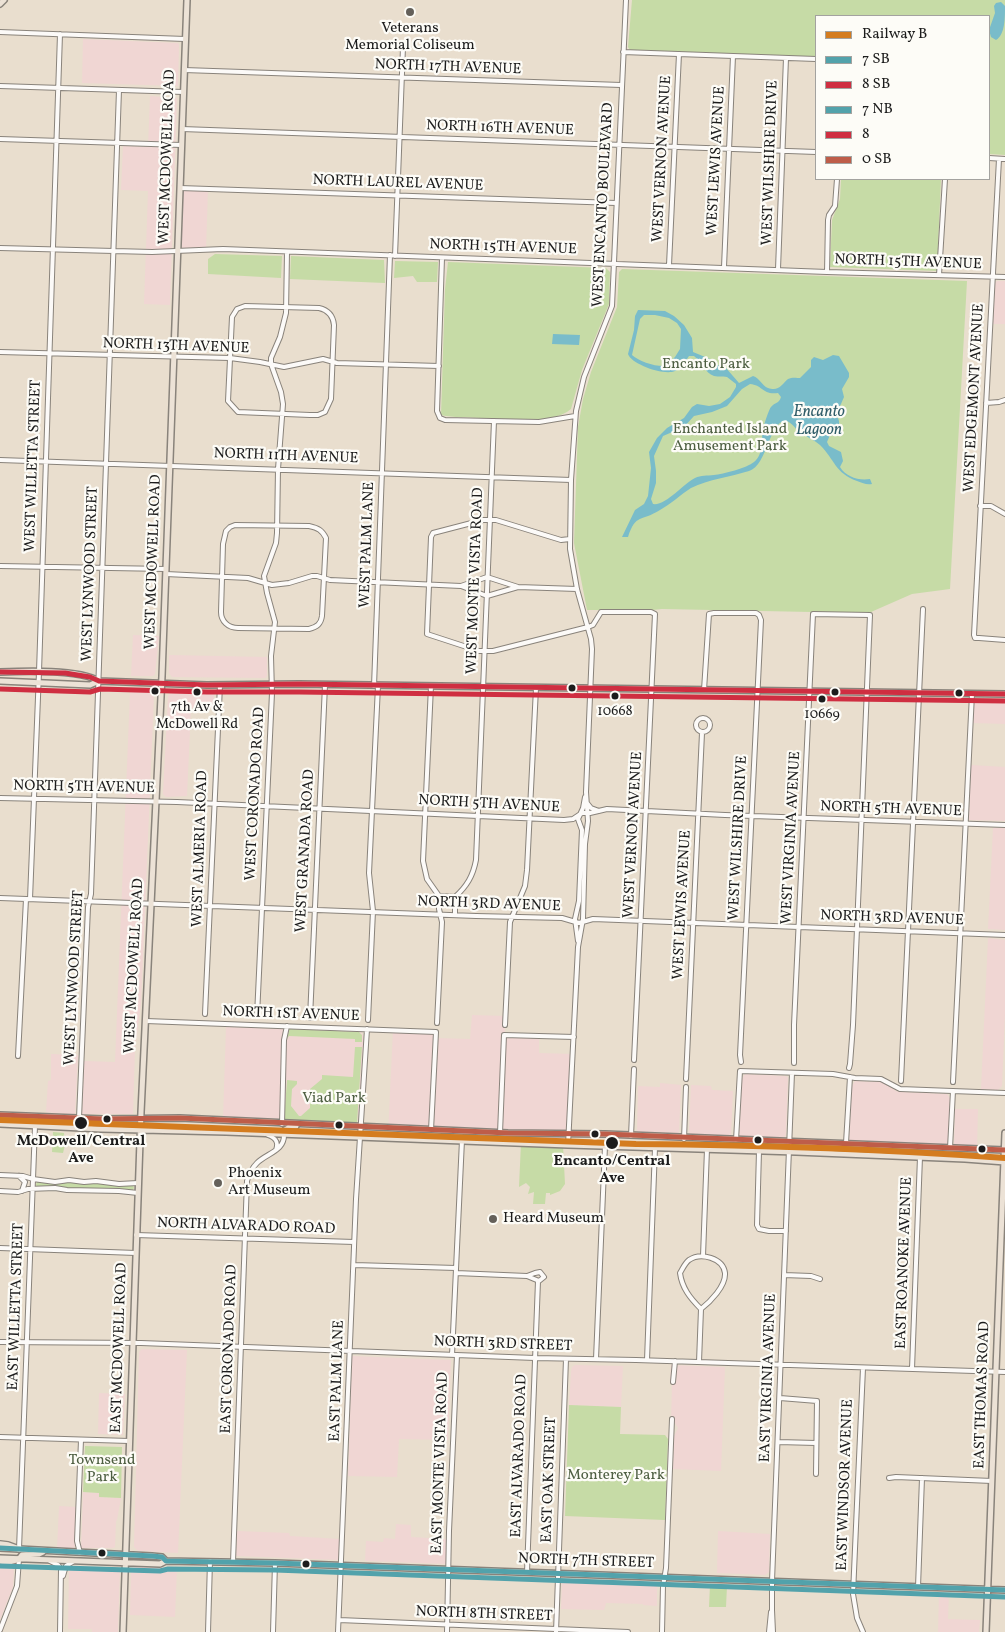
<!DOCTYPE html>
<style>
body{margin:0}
#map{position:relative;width:1005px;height:1632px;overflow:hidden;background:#e9dece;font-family:Vollkorn,serif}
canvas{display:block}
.legend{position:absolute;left:815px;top:15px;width:175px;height:165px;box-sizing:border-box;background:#fdfcf7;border:1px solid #a3a29f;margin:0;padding:6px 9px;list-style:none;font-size:15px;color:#1c1c1c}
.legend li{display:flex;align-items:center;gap:10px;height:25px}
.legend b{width:25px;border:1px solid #a3a29f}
</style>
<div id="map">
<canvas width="1005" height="1632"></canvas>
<ul class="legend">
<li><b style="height:6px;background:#d47c1f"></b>Railway B</li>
<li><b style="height:6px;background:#52a2ab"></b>7 SB</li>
<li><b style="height:6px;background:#cf2e41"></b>8 SB</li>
<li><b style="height:6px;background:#52a2ab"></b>7 NB</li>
<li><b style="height:6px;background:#cf2e41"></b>8</li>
<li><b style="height:6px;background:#be5d49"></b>0 SB</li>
</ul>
</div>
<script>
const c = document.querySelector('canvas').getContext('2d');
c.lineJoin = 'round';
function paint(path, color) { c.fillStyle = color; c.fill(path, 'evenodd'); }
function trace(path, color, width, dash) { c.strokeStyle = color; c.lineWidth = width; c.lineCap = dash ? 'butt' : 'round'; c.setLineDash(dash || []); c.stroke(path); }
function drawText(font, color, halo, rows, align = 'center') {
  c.font = font + ' Vollkorn,serif'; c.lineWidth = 4.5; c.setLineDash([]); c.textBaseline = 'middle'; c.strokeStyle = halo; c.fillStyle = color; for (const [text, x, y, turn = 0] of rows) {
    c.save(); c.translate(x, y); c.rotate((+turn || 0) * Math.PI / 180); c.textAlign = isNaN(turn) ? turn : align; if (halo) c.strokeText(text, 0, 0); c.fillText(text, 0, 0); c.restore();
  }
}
const built = new Path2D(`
 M83,39L178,43L179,45L178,86L82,83Z
 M150,96L177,98L170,305L144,304L148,191L121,190L123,146L148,147Z
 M180,188L208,189L206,250L177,252Z
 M997,281H1005V324H993L995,283Z
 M133,635L159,636L155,674L153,676H131Z
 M169,655L267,657V676L265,678L172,677L169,673Z
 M130,692H152L154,695L141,1004L135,1049L133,1114H82L84,1061L115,1062Z
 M171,692L194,694L212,692L214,694L213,708H191L187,796L166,797L163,794L168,696Z
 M977,700H1005V724L973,723L974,702Z
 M971,765L1005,767V821L969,820Z
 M993,828H1005V930L988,929Z
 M988,938L1005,940V1014L1002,1086L998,1090L981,1089Z
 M472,1015L505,1016V1035L539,1036V1053L573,1054L568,1141L388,1134L393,1030L436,1032V1038L470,1039Z
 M226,1027L361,1032L364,1037L360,1105L357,1123L355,1124L223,1119Z
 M51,1054L78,1055L75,1115L46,1112L48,1081L51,1080Z
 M745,1074L785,1076L788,1077L786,1134L784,1139H741L739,1137L742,1079Z
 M855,1081L883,1082L896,1091L901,1092L947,1094L950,1098L948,1144L946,1146L852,1142L849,1140L852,1086Z
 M660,1083L681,1085L679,1133L637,1132L638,1086L660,1087Z
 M691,1085L711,1086L712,1090L733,1091L731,1136L691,1135L689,1132Z
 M955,1109H978L977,1148L954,1146Z
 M142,1349L187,1350L178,1553L138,1551L134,1547L139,1352Z
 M352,1356L451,1360L448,1440L399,1439L397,1477L348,1476Z
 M575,1365L623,1366L621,1407L569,1405L571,1372L572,1367Z
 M671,1365L725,1367L721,1471L673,1469L674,1436L678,1428L675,1423L671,1422L672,1383L670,1382Z
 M99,1393L125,1394L123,1435L98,1434Z
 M83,1492L99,1493V1497L121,1498L117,1520L116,1521L115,1547L113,1548H81Z
 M59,1506L76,1507L75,1546L73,1549L71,1550L57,1549Z
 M396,1524L411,1525V1537L447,1539L446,1564L365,1561L366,1541L383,1542L384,1538L395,1539Z
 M237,1531L289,1533L290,1536L340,1539V1560L236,1556Z
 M718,1531L770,1534L769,1572L765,1575L717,1573Z
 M0,1563L11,1564L14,1567L13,1587L0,1620Z
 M69,1566L120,1568L118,1632H92V1629H68Z
 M137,1566L177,1568L175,1617L130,1615L131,1571L134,1567Z
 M565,1580L654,1583L657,1585V1606L643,1605V1604L606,1603L604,1610L561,1609L562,1581Z
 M939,1593H949L948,1619L980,1620L979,1632H938Z`);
const green = new Path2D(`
 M632,0H1005V155L989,154V16H816V58L630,50L628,47Z
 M841,179H941L937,271L830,267L832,220L840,199Z
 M215,254L282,256L281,278L208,274V259Z
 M291,256L384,260L385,283L290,279Z
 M395,261L438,262L437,282H417L413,276L394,278Z
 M448,262L606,268L610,272L609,304L582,370L571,409C553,425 504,419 480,418C468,417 454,418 441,415L445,289Z
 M622,269L967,281L950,589L912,594L871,612L861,613L662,609L652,610H587L574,543L578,427L583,399L591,372L617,307L619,272Z
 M289,1029L359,1032L362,1035V1042H355V1039L289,1036L287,1039Z
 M355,1047H362L357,1124L284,1121L287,1080L297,1081V1084L292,1089L291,1106L299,1116H301L310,1108V1089L322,1079V1075L353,1077Z
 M53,1132L64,1133L65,1145L63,1153L52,1152Z
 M521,1143L563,1145L565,1184L560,1191L550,1195V1193H546L545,1204H533L534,1192L528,1194L530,1187L526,1183L519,1187Z
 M37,1181L133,1185L134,1188L132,1191L108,1189L86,1190L37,1187L36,1185Z
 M569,1405L621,1407L620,1434L665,1435L668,1439L665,1520L565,1516Z
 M85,1446L122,1447L121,1498L99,1497V1493L83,1492Z
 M710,1585L727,1586L726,1607H709Z`);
const water = new Path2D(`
 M1001,2L1005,6C1005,18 1005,35 996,40L991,37L989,30L995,13L994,6L996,3Z
 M638,310L665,311L674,316L684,325L692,338L693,352L710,359L715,364L726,368L739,383L753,376C760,378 762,386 768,388C779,392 782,384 788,379C792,377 797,378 800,378L811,367V360L814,357L823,360L833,355L839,356L849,373V377L842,389L844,397L841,404L838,409L834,411V414C838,417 840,420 839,427L830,435L827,442L829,446L841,452L843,461L840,467C846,477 859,481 870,479L872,484C866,485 863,483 857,481C835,473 835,460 820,445C814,440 807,437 801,433C796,430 792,422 786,421C769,420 768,465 749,471C730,477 709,479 691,488C680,495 671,504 660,510C641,522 636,513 628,537H622L635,510L644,504L648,496L651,468L649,452L657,438L667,428L684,418L692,407L697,404L709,406L720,404L730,397L736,387V384L727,377C722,376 719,377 714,376C705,373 702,362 694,356H689C685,362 681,368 675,371C664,376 631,364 628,354L634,330L635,316ZM644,315H655L669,318L677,323L681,329L680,349L675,357L665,366C656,367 638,361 632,355L640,319ZM750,384C763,385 762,395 778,393L781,397C779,404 775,402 771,407C769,409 764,425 763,429C761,440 764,454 754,462C747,468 723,474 714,475C707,476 701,475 695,478C683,484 666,506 653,504L651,499L656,483V471L654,456L663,436L684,427L694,416L712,412L727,406L742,389Z
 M553,334L580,335L579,345L552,344Z`);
const minor = new Path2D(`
 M0,32L185,39
 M623,52L816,59
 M184,70L621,85
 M0,86L183,92
 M182,129L816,152
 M0,139L181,145
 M989,158L1005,159
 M999,159L974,635L975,638H979L1005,640
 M180,188L616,203
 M0,248L152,252L223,249L827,272L1005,277
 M395,256L403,47
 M442,258L437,411L440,418L445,420L539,422L575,416
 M669,265L679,54
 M724,267L733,56
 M778,269L786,58
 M827,272L828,220L829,215L835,206L837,179
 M939,275L945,179
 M245,306L319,308C328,310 333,315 334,325L331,399L325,412L318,415H310L238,412L228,401L232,317L237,309Z
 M0,352L230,358L260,362L284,367L323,359L337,363L439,366
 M986,403L999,402L1005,400
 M0,460L571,480
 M980,506H991L1005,514
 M235,525L309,526C318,528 322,530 326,538L322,616C321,624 317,627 309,629L238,628C228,628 221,621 221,612L223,544L226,531L230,527Z
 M570,539L561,540L496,520H483L433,533L431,537L427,634L479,651H493L588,627L593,625L601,612H651L655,614L634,1060
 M0,566L166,569
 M166,574L248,578L272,585L289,583L312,576H317L330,580L461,586L487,596L518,587
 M461,586L487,577L518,587L577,589
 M374,686L390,255
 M431,686L423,861L427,879L439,896V909L442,922L437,1023
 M704,690L709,614L714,613H756L759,615L761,620L740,1055L741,1062
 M696 725a7 7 0 1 1 14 0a7 7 0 1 1-14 0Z
 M0,798L177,802L564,820L573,819L582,813H590L607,809L725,815L1005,825
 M587,803L591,808L599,811
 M439,896L455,897
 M0,898L476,916L562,918L579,923L593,919L1005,935
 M30,899L39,672L60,34
 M455,915V897C467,886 473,876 476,860L494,421
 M578,941L575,919L579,901L582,830L578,819L583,808L585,797
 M205,1014L220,685
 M257,1016L272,693L271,656L275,622L267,593L264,576L276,543L277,533L278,469L283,404L281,392L271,364V358L280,337L286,313L287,252
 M310,1018L325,685
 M368,1020L373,911L369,873L378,686
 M146,1021L436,1032L431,1130
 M505,1025L510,922L525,886L527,870L536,688
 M18,1056L26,899
 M794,1063V1025L813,614L870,615L853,1025L850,1064L849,1068
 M686,1079L702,733
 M901,1081L923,609
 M953,1082L972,694
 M79,1118L88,907L91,894L119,90
 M282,1124L284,1040L287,1026
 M500,1133L504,1035L574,1037
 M268,1135C276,1138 279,1142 276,1150
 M631,1136L634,1069
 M684,1139L686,1087
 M736,1140L740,1071L833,1074L855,1078L881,1079L900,1089L1005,1093
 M846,1143L850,1077
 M568,1145L578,947L583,919L585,844L588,821L586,792L592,649L591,639L577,589L570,549L571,480L576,411L584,377L612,306L626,0
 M950,1148L953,1091
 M759,1151L757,1225L759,1229L769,1231H786
 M0,1175L23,1176L33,1179L55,1182L69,1180L84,1182L96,1181L119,1184L138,1183
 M19,1176L25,1182L22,1191
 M0,1191L18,1192L28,1189L55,1188L67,1190L119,1191L138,1193
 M136,1235L354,1242
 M0,1248L136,1253
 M703,1256L707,1149
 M354,1265L456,1268
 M456,1273L527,1276L539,1281L544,1277L540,1272L535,1273L527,1276
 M784,1275L811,1276L820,1279
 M0,1342L141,1343L535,1358L636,1360L1005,1372
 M452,1355L462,1140
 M596,1359L605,1146
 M647,1360L655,1148
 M699,1362L701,1309C690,1298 682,1288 680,1273C683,1268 685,1263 689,1260C701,1252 723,1258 725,1273C726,1286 710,1302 701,1309
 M863,1368L853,1594L857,1618L863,1632
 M912,1369L920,1157
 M673,1382L675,1361
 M780,1398L817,1401L816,1474
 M0,1437L129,1441
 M778,1442L816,1443
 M889,1478L896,1477L992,1481
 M19,1549L35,1126
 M80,1553L77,1541L81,1440
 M50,1561L58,1565L61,1569L60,1632
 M233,1562L247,1181C249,1174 252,1168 257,1163C267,1153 285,1151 284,1134
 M527,1572L538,1281
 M63,1576L66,1566L74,1561
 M918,1587L922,1478
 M339,1620L628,1632
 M0,1630L17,1586L19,1559
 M208,1632L210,1561
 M273,1632L275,1563
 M338,1632L356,1199L367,1029
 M447,1632L449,1531L457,1355
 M556,1632L566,1359
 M662,1632L663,1586L666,1568L672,1419
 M769,1632L771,1612
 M773,1632L772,1610V1581L792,1073`);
const major = new Path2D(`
 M0,4L4,0
 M0,672C25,671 79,669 99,681
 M0,681L90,685L99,681L207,685L299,684L1005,694
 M0,1115L103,1119L180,1118L508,1133L605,1134L1005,1150
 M0,1124L101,1129L226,1132L568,1145L796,1152L965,1159L1005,1162
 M284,1134L285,1130L292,1126H296
 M0,1548L152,1556L162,1557L166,1561
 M0,1558L160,1564L166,1561L275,1563L1005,1590
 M19,1559L22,1555L39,1554L43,1552
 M123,1632L141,1112L162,676L187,0
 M986,1632L1005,1133`);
const highway = new Path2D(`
 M0,1544L8,1545L19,1549
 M0,1561L8,1562L19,1559`);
const bus1 = new Path2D(`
 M0,1548L152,1556L162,1557L166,1561L275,1563L1005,1590`);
const bus2 = new Path2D(`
 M0,672L65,673L90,677L99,681L207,685L299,684L1005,694`);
const bus3 = new Path2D(`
 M0,1566L160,1571L168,1569L275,1570L1005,1597`);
const bus4 = new Path2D(`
 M0,689L90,692L100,689L207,692H299L1005,701`);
const bus5 = new Path2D(`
 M0,1115L103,1119L180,1118L508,1133L605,1134L1005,1150`);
const rail1 = new Path2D(`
 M0,1120L636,1144C759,1145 882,1149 1005,1158`);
const markers = [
 [410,12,5,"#64605a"],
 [572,688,4.5,"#1c1c1c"],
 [155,691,4.5,"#1c1c1c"],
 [197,692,4.5,"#1c1c1c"],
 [835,692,4.5,"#1c1c1c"],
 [959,693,4.5,"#1c1c1c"],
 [615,696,4.5,"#1c1c1c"],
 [822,699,4.5,"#1c1c1c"],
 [107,1119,4.5,"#1c1c1c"],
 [81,1123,7,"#1c1c1c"],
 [339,1125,4.5,"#1c1c1c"],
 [595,1134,4.5,"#1c1c1c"],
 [758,1140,4.5,"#1c1c1c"],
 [612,1143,7,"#1c1c1c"],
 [982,1149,4.5,"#1c1c1c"],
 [218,1183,5,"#64605a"],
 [493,1219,5,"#64605a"],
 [102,1553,4.5,"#1c1c1c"],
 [306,1564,4.5,"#1c1c1c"]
];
const busNames = [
 ["7th Av &",197,708],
 ["McDowell Rd",197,725],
 ["10668",615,712],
 ["10669",822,715]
];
const poiNames = [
 ["Veterans",410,29,"center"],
 ["Memorial Coliseum",410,46,"center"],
 ["Phoenix",228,1174],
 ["Art Museum",228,1191],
 ["Heard Museum",503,1219]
];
const streetNames = [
 ["NORTH 17TH AVENUE",448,68,2],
 ["NORTH 16TH AVENUE",500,129,2],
 ["WEST MCDOWELL ROAD",168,157,-88],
 ["WEST VERNON AVENUE",663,159,-87],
 ["WEST LEWIS AVENUE",717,161,-87],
 ["WEST WILSHIRE DRIVE",771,163,-88],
 ["NORTH LAUREL AVENUE",398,184,2],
 ["WEST ENCANTO BOULEVARD",604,205,-87],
 ["NORTH 15TH AVENUE",503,248,2],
 ["NORTH 15TH AVENUE",908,263,2],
 ["NORTH 13TH AVENUE",176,347,2],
 ["WEST EDGEMONT AVENUE",975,398,-87],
 ["NORTH 11TH AVENUE",286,457,2],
 ["WEST WILLETTA STREET",34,466,-88],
 ["WEST PALM LANE",368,545,-88],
 ["WEST MCDOWELL ROAD",154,562,-88],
 ["WEST LYNWOOD STREET",91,574,-88],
 ["WEST MONTE VISTA ROAD",476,581,-88],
 ["NORTH 5TH AVENUE",84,788,1],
 ["WEST CORONADO ROAD",256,794,-87],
 ["NORTH 5TH AVENUE",489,805,3],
 ["NORTH 5TH AVENUE",891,810,2],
 ["WEST VERNON AVENUE",634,835,-87],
 ["WEST WILSHIRE DRIVE",739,838,-87],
 ["WEST VIRGINIA AVENUE",792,838,-87],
 ["WEST ALMERIA ROAD",201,849,-88],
 ["WEST GRANADA ROAD",306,851,-87],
 ["NORTH 3RD AVENUE",489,905,2],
 ["WEST LEWIS AVENUE",683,905,-87],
 ["NORTH 3RD AVENUE",892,919,2],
 ["WEST MCDOWELL ROAD",135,966,-87],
 ["WEST LYNWOOD STREET",75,978,-87],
 ["NORTH 1ST AVENUE",291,1015,2],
 ["NORTH ALVARADO ROAD",246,1227,2],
 ["EAST ROANOKE AVENUE",905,1263,-88],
 ["EAST WILLETTA STREET",17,1307,-88],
 ["NORTH 3RD STREET",503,1345,2],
 ["EAST MCDOWELL ROAD",120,1348,-88],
 ["EAST CORONADO ROAD",230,1349,-88],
 ["EAST VIRGINIA AVENUE",769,1378,-88],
 ["EAST PALM LANE",338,1381,-88],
 ["EAST THOMAS ROAD",983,1395,-88],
 ["EAST ALVARADO ROAD",520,1456,-88],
 ["EAST MONTE VISTA ROAD",441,1463,-88],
 ["EAST OAK STREET",550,1480,-88],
 ["EAST WINDSOR AVENUE",846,1485,-88],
 ["NORTH 7TH STREET",586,1562,2],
 ["NORTH 8TH STREET",484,1615,2]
];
const parkNames = [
 ["Encanto Park",706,365],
 ["Enchanted Island",730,430],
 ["Amusement Park",730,447],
 ["Viad Park",334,1099],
 ["Townsend",102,1461],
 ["Park",102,1478],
 ["Monterey Park",616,1476]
];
const stopNames = [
 ["McDowell/Central",81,1142],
 ["Ave",81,1159],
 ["Encanto/Central",612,1162],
 ["Ave",612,1179]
];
const waterNames = [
 ["Encanto",819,413],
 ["Lagoon",819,431]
];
paint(built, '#f0d6d3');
paint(green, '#c6dba6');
paint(water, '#79bcca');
trace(minor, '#89837b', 6);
trace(major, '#89837b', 8);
trace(highway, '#89837b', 8);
trace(minor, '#fcfaf8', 4);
trace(major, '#ece2d6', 5);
trace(highway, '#ece2d6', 5.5);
trace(bus1, '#52a2ab', 5);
trace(bus2, '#cf2e41', 5);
trace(bus3, '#52a2ab', 5);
trace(bus4, '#cf2e41', 5);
trace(bus5, '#be5d49', 5);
trace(rail1, '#d47c1f', 6);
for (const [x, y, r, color] of markers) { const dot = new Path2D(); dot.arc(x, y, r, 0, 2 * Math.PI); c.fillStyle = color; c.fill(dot); trace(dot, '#fdfcf7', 2); }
drawText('14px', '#1c1c1c', '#fdfcf7', busNames);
drawText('15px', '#1c1c1c', '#fdfcf7', poiNames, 'left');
drawText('15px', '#1c1c1c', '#fdfcf7', streetNames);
drawText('15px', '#4d5e41', '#fdfcf7', parkNames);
drawText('bold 15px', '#1c1c1c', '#fdfcf7', stopNames);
drawText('italic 16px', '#305d69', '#fdfcf7', waterNames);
</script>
